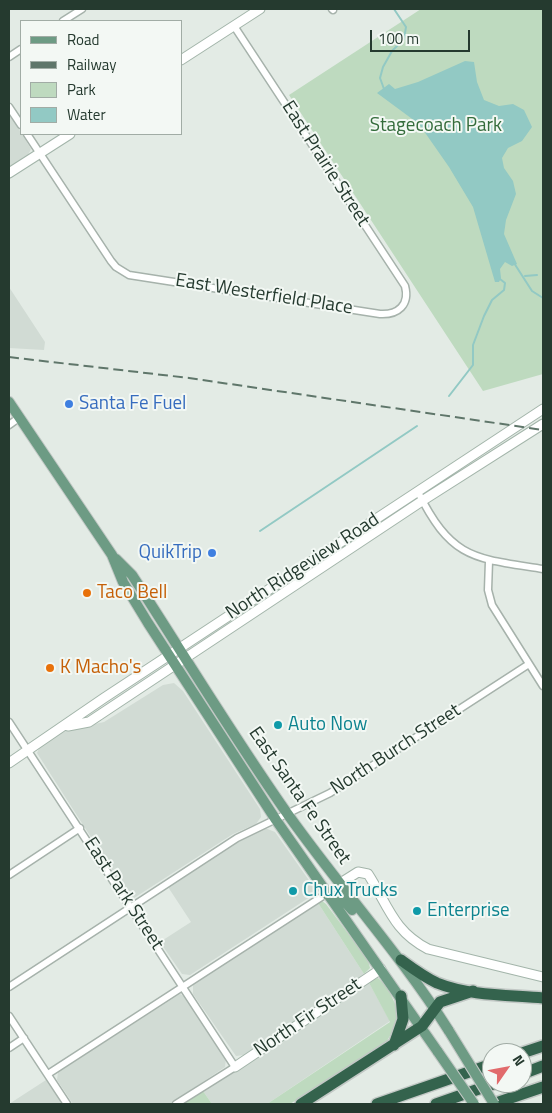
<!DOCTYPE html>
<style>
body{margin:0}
#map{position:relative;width:552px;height:1113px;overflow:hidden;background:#e3ebe5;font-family:"Titillium Web",sans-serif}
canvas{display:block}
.frame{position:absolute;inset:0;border:10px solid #253a2f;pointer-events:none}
.legend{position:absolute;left:20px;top:20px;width:162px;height:115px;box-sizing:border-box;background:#f3f8f4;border:1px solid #a1aca5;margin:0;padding:6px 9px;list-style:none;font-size:15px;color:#253a2f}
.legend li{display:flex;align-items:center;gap:10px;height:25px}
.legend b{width:25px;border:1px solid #a1aca5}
.north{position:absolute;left:482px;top:1043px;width:50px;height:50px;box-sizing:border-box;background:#f3f8f4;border:1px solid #a1aca5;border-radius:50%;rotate:57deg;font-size:14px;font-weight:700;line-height:20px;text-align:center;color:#253a2f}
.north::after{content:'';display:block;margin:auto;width:18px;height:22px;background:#e16b6c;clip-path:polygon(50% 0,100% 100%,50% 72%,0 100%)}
.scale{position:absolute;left:370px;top:30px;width:100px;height:22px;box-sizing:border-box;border:2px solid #253a2f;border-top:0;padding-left:6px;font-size:15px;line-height:18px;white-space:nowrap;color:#253a2f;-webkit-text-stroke:4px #f3f8f4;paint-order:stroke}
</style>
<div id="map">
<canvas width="552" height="1113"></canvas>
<div class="frame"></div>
<ul class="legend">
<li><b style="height:6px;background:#6d9b84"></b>Road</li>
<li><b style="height:6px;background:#5f766a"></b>Railway</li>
<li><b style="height:14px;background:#bedabf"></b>Park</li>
<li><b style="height:14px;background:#92c9c4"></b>Water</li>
</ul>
<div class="north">N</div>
<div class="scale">100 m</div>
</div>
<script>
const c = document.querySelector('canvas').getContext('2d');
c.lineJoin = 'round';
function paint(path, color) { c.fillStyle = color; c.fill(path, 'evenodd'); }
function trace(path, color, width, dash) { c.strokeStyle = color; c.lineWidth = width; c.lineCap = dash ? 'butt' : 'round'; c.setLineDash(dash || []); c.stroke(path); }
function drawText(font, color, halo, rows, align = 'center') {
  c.font = font + ' "Titillium Web",sans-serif'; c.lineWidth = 4; c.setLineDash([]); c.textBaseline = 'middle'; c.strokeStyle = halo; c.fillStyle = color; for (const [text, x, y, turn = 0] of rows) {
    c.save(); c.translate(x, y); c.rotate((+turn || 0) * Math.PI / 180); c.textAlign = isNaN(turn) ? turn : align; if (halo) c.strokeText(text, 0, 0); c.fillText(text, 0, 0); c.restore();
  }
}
const built = new Path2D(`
 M9,113L31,149L28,155L9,168Z
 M9,287L45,342L44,350L9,348Z
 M174,683L183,691L260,809L261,817L256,824L233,834L134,898L128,895L37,753L40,746L63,731L104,722L163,685Z
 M265,828L275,832L313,886V895L190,975L182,974L160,942L191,922L168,887L231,846Z
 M318,903L364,974L244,1055L236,1056L193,994V984Z
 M368,981L390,1021L267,1104H212L203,1091Z
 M180,994L186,997L226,1059L225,1067L170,1104H73L57,1080L58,1072Z
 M46,1080L63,1104H9Z`);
const green = new Path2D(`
 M421,9H543V374L483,391L289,95Z
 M322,901L326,904L368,960L370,968L364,974L318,903Z
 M378,978L387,986L396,1006L398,1021L387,1041L290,1104H267L390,1022L368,981Z
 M203,1091L212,1104H182Z`);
const water = new Path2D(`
 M465,61L474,62L477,82L484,100L499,106L513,104L524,110L532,127L522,141L508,148L502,158L504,168L513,181L516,194L506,220L504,234L517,264L512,266L505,262L500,269L501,278L499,282H495L473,207L449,167L419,124L377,93L389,84L395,89L418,82Z`);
const stream = new Path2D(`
 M384,89L380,78L383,67L392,51L404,39L406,27L394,9
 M514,263L532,291L543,298
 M525,276L537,275
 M449,396L473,365V345L484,316L492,300L504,290L505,283L500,279
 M260,531L417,426`);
const street = new Path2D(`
 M332,9L333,10
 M63,21L82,9
 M9,57L21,49
 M9,107L21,125
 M27,134L111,261L116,267L129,275L380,314C398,315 410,305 405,286L234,26
 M9,425L20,417
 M418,492C452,560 474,558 543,569
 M489,561L488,590L492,605L543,686
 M9,722L235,1067L176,1104
 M9,875L80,828
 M9,987L237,838L330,793L529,664
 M9,1016L67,1104
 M9,1048L24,1038
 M48,1074L326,894`);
const secondary = new Path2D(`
 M181,60L260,9
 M9,173L70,134
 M68,726L89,722L422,501L543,424
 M9,763L104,698L543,409
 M339,884L358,872L368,874C388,905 393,931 428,949L543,977
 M235,1067L381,969`);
const primary = new Path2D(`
 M9,402L112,555L123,582L148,623L276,820L438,1052
 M116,559L132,575C184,655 234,738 289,816C341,889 401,955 449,1031
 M326,894L344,901L352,910`);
const highway = new Path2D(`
 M401,960C412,968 424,977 437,983C469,996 509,995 543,998
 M394,1045L403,1019L401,996
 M522,1053L543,1046
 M522,1074L543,1066
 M301,1104L422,1026L440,1002L473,991
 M377,1104L492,1064
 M436,1104L496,1083
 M493,1104L543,1087`);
const rail = new Path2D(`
 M9,357L189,378L543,430`);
const primaryBridge = new Path2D(`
 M449,1031L494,1104
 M438,1052L474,1104`);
const markers = [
 [69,404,5,"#3f7fe0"],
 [212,553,5,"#3f7fe0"],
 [87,593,5,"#e8710a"],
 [50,668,5,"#e8710a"],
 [278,725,5,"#0f9aa8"],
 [293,891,5,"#0f9aa8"],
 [417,911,5,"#0f9aa8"]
];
const parkNames = [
 ["Stagecoach Park",436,126]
];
const streetNames = [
 ["East Prairie Street",325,164,57],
 ["East Westerfield Place",264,295,9],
 ["North Ridgeview Road",303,567,-33],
 ["North Burch Street",396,750,-33],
 ["East Santa Fe Street",299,796,55],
 ["East Park Street",123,894,57],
 ["North Fir Street",308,1018,-34]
];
const shopNames = [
 ["Santa Fe Fuel",79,404],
 ["QuikTrip",202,553,"right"]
];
const foodNames = [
 ["Taco Bell",97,593],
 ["K Macho's",60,668]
];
const cultureNames = [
 ["Auto Now",288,725],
 ["Chux Trucks",303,891],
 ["Enterprise",427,911]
];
paint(built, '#d1dbd4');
paint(green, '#bedabf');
paint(water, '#92c9c4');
trace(stream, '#92c9c4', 2);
trace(street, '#a6b2ab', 9);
trace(secondary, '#a3b5aa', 11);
trace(primary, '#c2c8c5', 12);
trace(highway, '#c2c8c5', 14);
trace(street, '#fff', 6);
trace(secondary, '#fff', 9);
trace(primary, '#6d9b84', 10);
trace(highway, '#34634d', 11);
trace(rail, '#5f766a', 2, [10, 5]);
trace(primaryBridge, '#c2c8c5', 12, []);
trace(primaryBridge, '#6d9b84', 10);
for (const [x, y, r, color] of markers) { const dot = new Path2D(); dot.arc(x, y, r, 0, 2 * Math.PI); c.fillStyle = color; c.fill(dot); trace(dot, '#f3f8f4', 2); }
drawText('19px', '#346c3b', '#f3f8f4', parkNames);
drawText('19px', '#253a2f', '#f3f8f4', streetNames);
drawText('19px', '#366cbe', '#f3f8f4', shopNames, 'left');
drawText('19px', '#c56008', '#f3f8f4', foodNames, 'left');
drawText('19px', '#0d838f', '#f3f8f4', cultureNames, 'left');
</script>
